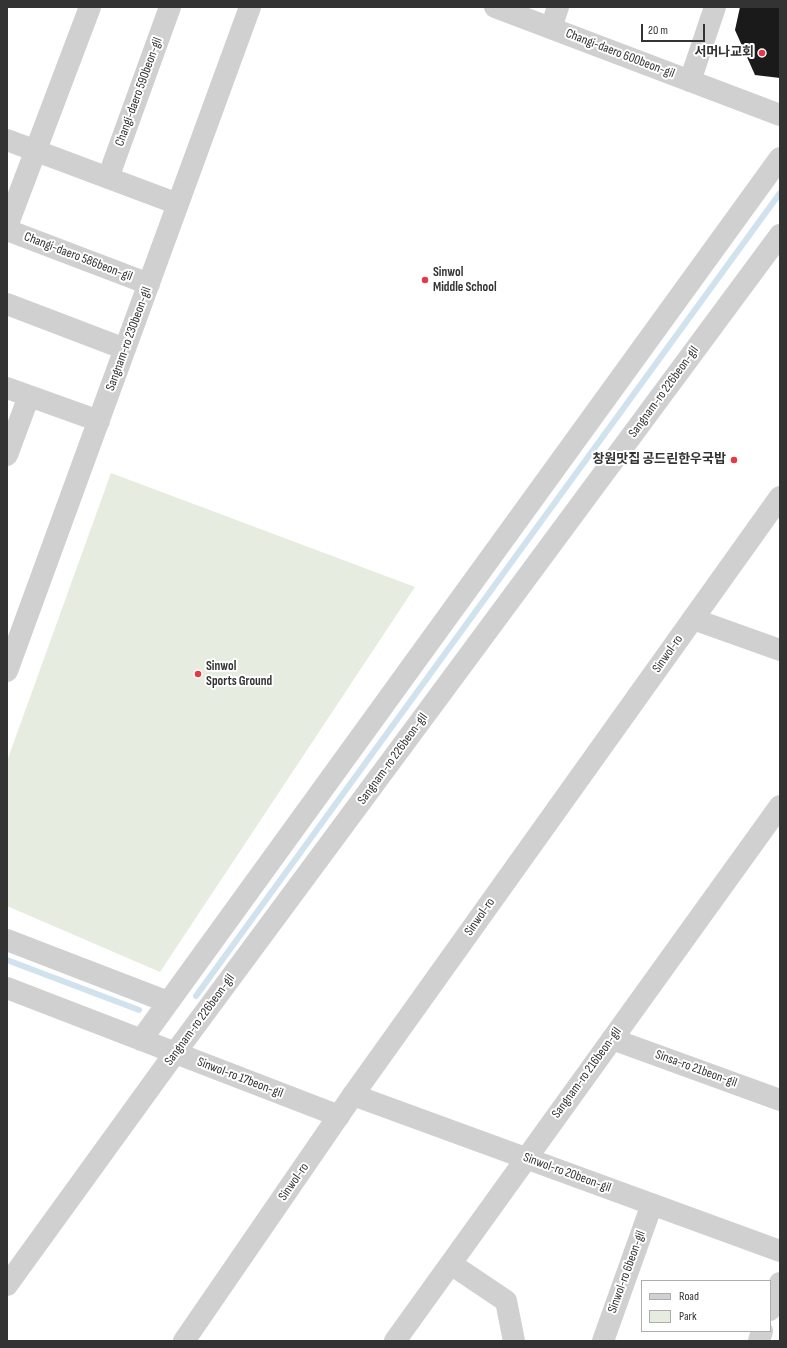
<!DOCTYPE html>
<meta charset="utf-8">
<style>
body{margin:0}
#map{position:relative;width:787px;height:1348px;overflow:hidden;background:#fff;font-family:"Sofia Sans Condensed",sans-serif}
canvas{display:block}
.frame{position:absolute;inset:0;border:8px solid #333;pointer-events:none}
.legend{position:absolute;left:641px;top:1280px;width:130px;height:52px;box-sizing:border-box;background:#fff;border:1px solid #adadad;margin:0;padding:5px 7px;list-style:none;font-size:12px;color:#333}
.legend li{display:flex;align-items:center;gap:8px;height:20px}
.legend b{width:20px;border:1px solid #adadad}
.scale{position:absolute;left:641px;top:24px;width:64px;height:18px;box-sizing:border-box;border:2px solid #333;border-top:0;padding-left:5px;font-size:12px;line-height:14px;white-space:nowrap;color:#333;-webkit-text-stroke:3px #fff;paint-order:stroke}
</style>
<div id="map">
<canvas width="787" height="1348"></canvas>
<div class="frame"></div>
<ul class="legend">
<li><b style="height:5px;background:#d0d0d0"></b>Road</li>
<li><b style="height:11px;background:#e6ecdf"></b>Park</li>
</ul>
<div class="scale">20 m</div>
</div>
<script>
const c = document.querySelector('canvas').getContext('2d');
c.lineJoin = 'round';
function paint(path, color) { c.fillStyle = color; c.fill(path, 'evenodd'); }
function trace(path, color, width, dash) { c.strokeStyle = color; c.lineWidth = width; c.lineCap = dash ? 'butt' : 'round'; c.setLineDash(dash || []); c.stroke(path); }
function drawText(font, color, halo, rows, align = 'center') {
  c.font = font + ' "Sofia Sans Condensed","Noto Sans KR",sans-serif'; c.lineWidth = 4; c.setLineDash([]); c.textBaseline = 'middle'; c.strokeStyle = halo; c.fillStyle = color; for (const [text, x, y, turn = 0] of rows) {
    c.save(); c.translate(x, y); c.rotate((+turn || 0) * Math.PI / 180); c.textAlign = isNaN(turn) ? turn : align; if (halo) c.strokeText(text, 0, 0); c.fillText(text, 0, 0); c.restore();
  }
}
const green = new Path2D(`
 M111,473L415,587L160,972L7,906V761Z`);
const stream = new Path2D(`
 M7,960L139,1010
 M196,996L780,193`);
const building = new Path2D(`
 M740,7H780V78L755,75L735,30Z`);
const minor = new Path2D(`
 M495,7L780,115
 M551,28L558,7
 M690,81L715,7
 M7,140L178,204
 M108,178L170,7
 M7,226L90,7
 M7,230L149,284
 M7,304L125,349
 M7,388L99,421
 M7,455L29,396
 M693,619L780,650
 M7,671L250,7
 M7,940L168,1002
 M7,988L339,1116
 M612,1039L780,1100
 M141,1040L780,158
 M353,1095L780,1251
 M451,1264L506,1301L514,1341
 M7,1285L175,1053L780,235
 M770,1310L780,1283
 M395,1341L780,806
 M603,1341L652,1204
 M759,1341L762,1331`);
const tertiary = new Path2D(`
 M184,1341L353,1095L780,497`);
const markers = [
 [762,53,4,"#e63946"],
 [425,280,4,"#e63946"],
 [734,460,4,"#e63946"],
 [198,674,4,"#e63946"]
];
const poiNames = [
 ["서머나교회",754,53],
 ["Sinwol",433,273,"left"],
 ["Middle School",433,288,"left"],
 ["창원맛집 공드린한우국밥",726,460],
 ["Sinwol",206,667,"left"],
 ["Sports Ground",206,682,"left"]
];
const streetNames = [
 ["Changi-daero 600beon-gil",620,54,21],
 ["Changi-daero 590beon-gil",139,92,-70],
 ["Changi-daero 586beon-gil",78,257,21],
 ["Sangnam-ro 230beon-gil",129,339,-70],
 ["Sangnam-ro 226beon-gil",664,392,-54],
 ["Sinwol-ro",668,654,-55],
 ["Sangnam-ro 226beon-gil",393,759,-54],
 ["Sinwol-ro",480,917,-55],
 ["Sangnam-ro 226beon-gil",200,1020,-54],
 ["Sinsa-ro 21beon-gil",696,1069,20],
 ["Sangnam-ro 216beon-gil",587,1073,-54],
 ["Sinwol-ro 17beon-gil",240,1078,21],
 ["Sinwol-ro 20beon-gil",567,1173,20],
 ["Sinwol-ro",294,1182,-55],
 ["Sinwol-ro 6beon-gil",627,1272,-70]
];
paint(green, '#e6ecdf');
trace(stream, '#cfe2ee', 6);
paint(building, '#1a1a1a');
trace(minor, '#d0d0d0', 22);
trace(tertiary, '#d0d0d0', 22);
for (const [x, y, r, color] of markers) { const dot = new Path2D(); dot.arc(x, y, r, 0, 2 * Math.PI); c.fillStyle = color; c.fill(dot); trace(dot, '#fff', 1.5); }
drawText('bold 13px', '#333', '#fff', poiNames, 'right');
drawText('13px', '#333', '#fff', streetNames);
</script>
